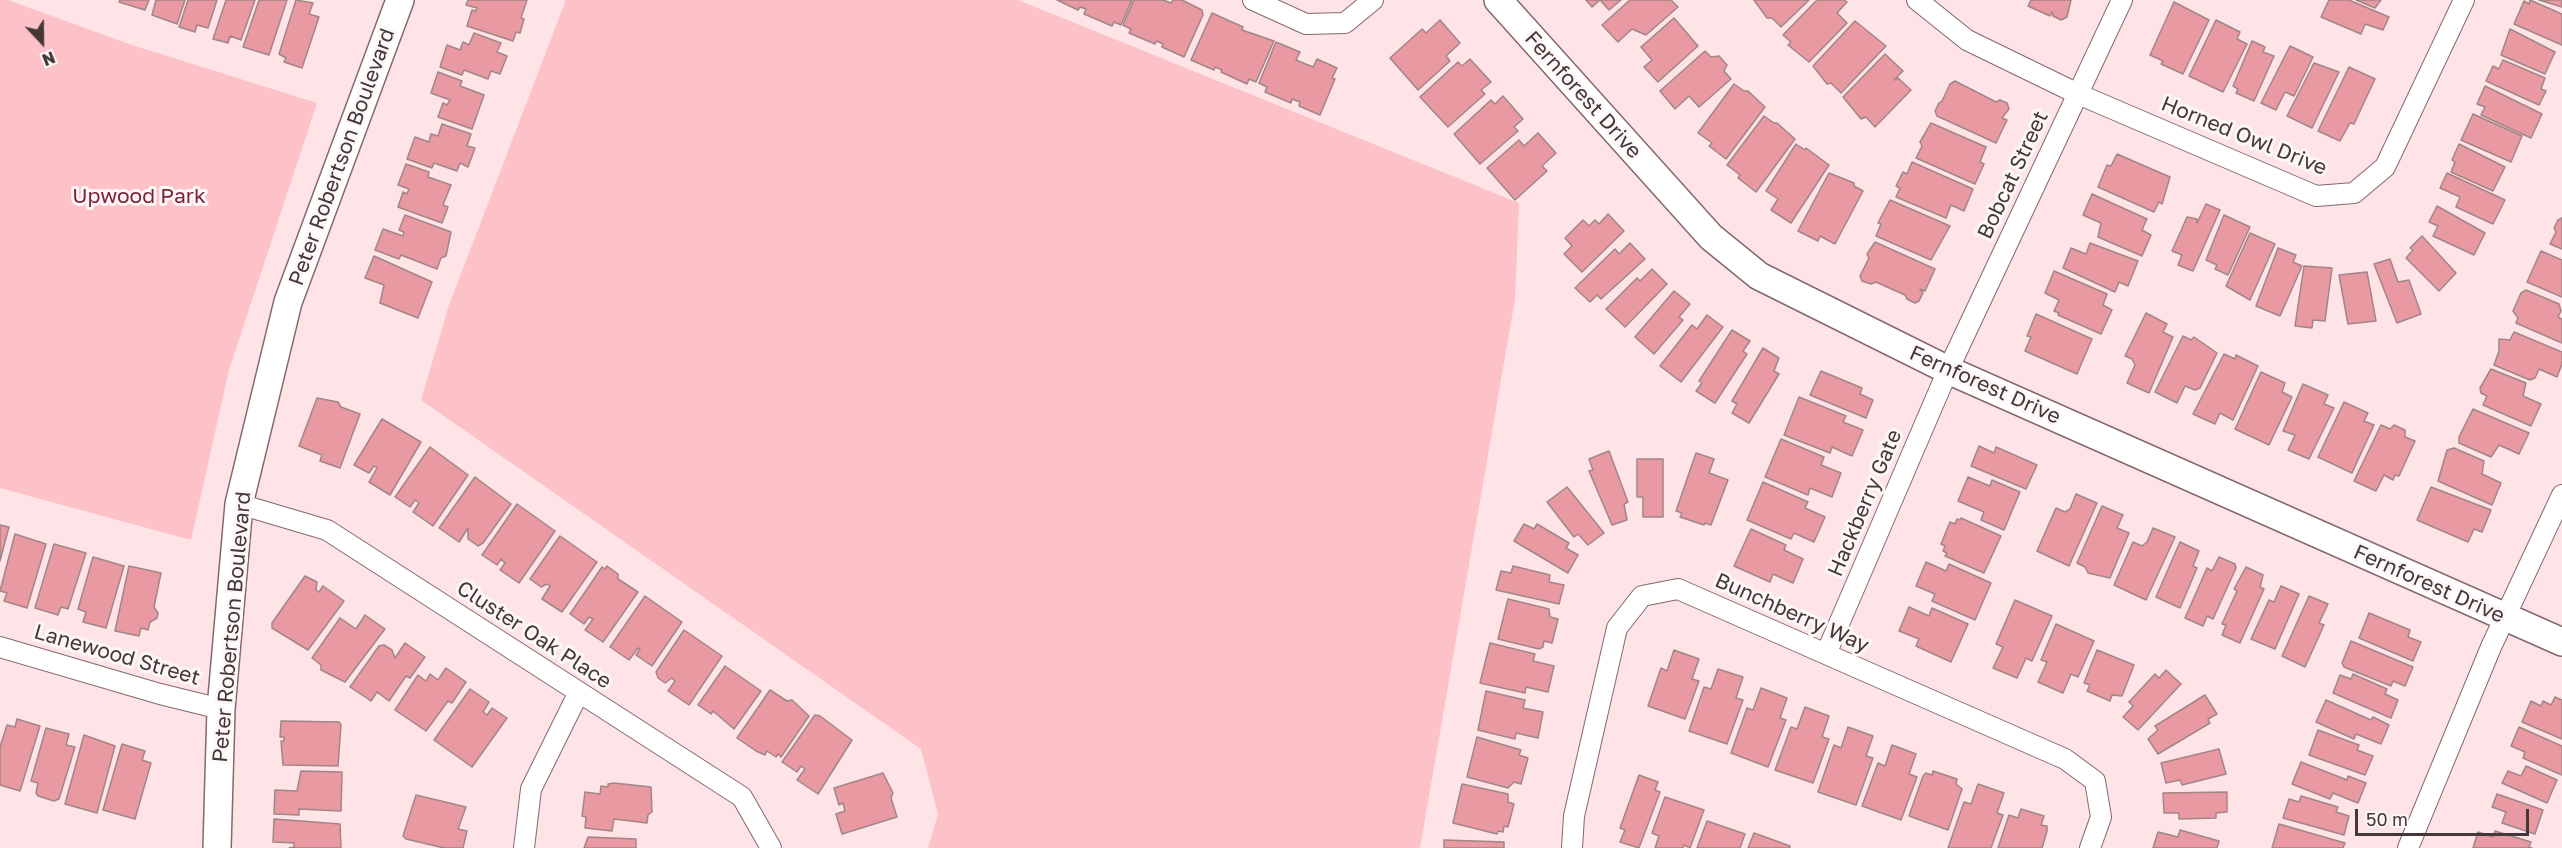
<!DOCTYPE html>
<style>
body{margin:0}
#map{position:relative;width:2562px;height:848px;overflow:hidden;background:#fee4e6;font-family:"Golos Text",sans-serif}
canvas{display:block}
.north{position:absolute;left:12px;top:12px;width:60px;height:60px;-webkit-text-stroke:4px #fdf7f7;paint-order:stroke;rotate:158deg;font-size:16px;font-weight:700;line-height:24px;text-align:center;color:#443738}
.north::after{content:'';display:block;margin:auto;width:21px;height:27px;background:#443738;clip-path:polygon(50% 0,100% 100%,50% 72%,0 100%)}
.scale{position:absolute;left:2355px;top:809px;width:174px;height:27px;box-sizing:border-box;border:3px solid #443738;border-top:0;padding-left:8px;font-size:18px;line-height:21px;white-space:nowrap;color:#443738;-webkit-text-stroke:4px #fdf7f7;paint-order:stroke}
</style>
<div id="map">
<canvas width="2562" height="848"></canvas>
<div class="north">N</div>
<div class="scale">50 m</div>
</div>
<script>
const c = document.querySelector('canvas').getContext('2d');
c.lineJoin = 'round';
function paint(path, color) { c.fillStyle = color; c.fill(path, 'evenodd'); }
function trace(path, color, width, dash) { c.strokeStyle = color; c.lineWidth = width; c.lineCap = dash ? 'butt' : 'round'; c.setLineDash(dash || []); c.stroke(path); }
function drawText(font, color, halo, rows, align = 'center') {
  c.font = font + ' "Golos Text",sans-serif'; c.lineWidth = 6; c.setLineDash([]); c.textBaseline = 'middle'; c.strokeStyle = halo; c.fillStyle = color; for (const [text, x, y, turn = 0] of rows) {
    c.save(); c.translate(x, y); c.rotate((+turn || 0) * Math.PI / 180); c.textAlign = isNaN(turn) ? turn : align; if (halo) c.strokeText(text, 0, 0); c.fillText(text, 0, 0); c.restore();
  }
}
const green = new Path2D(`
 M0,0H8L129,44L317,103L229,370L191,540L0,488Z
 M566,0H1018L1519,203L1515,299L1420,848H928L938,814L921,749L421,400L449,305Z`);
const building = new Path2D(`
 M120,0H149L145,10L119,2Z
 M156,0H185L177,24L152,15Z
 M188,0H217L208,28L197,25L195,32L179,27Z
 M226,0H255L241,40L230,36L228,43L213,39Z
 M259,0H287L269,55L243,47Z
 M296,0L313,3L309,14L319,17L302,68L284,62L286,58L279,54Z
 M468,0H527L521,18L524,19L520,33L516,32L513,41L467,26L472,10L476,11L477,8L466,5Z
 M1057,0H1132L1121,25L1114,22L1112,26L1084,14L1086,9L1080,7L1078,10Z
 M1134,0H1163L1171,3L1173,0H1182L1202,10L1203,15L1184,57L1162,47L1163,44L1157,41L1155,44L1129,33L1131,29L1123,25Z
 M1586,0H1621L1609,10L1600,0L1592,7Z
 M1630,0H1671L1678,7L1646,35L1632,29L1618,42L1602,25Z
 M1754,0H1809L1781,27L1772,18H1767Z
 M1817,0H1844L1847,2L1837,13L1847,23L1809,62L1788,45L1791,42L1783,35Z
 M2031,0H2071L2067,17L2061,20L2053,16L2052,12L2050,16L2028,6Z
 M2329,0H2349L2389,17L2383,30L2365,24L2361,34L2321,17Z
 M2356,0H2381L2375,8Z
 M2530,0L2562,14V45L2514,24L2524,1L2529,4Z
 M2539,0H2562V7Z
 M2174,2L2209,20L2183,74L2161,64L2163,61L2150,55Z
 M1212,13L1243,27L1242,30L1274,41L1256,82L1249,79L1247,84L1221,72L1222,70L1215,67L1214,70L1191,60Z
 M1674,18L1698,46L1658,82L1644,67L1652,60L1641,47Z
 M1440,20L1460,43L1446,56L1450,61L1418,90L1390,58L1422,29L1426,33Z
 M2216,20L2240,32L2237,39L2247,44L2223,92L2189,76Z
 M1855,21L1886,46L1841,93L1831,83L1827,84L1813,66Z
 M2510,29L2555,52L2545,74L2501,55Z
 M474,33L501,43L497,52L507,56L500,74L491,71L488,79L464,70L462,75L440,67L447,45L460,50L463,42L469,45Z
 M2252,41L2265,47L2263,52L2274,56L2254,101L2236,93L2238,89L2233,86Z
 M1276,42L1300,52L1296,60L1313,67L1317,59L1337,68L1332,78L1335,79L1320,115L1299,106L1300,102L1292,99L1291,103L1265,92L1267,87L1259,83Z
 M2290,46L2313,57L2294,96L2285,92L2276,110L2261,103Z
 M1705,51L1711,57L1719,56L1727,65L1724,71L1731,79L1699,107L1689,96L1675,109L1660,91Z
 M1885,54L1903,71L1894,80L1898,78L1911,90L1875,127L1866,117L1861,119L1843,97Z
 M1470,59L1491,82L1481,90L1485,94L1448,127L1420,97L1458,62L1462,66Z
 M2503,60L2545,78L2541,89L2546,91L2539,105L2486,81L2493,66L2499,69Z
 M2314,63L2339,72L2312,128L2287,116Z
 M2349,67L2375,79L2354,124L2350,123L2340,141L2318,131Z
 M438,72L462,81L460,86L484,95L472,129L438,117L443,103L447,105L450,100L431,93Z
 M1955,81L1996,102L2000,100L2007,103L2009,109L2002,118L2007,120L1996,143L1937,116L1935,111L1939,103L1942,101L1950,84Z
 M1734,84L1744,91H1748L1765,107L1726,159L1709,146L1712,143L1698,133Z
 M2485,86L2542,114L2531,138L2481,115L2485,107L2477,104Z
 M1503,96L1523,119L1514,127L1518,131L1480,164L1454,134L1491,100L1495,104Z
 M2473,114L2522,136L2511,162L2461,140Z
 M1764,116L1774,123H1777L1795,139L1756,192L1738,178L1740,175L1727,165Z
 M1931,123L1986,147L1980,162L1984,164L1975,184L1916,158L1922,146L1920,142Z
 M442,124L471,134L467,146L475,148L468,167L460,163L457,171L434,163L432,168L407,159L415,137L429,142L431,134L438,136Z
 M1538,133L1556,153L1542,166L1547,171L1515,200L1487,168L1519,140L1524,146Z
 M1796,144L1805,150L1806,148L1829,165L1791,223L1771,210L1778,199L1766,191Z
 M2459,144L2505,167L2493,191L2451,172L2455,162L2452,160Z
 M2117,154L2170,177L2162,204L2159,202L2154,212L2098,187L2107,165L2111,166Z
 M1912,162L1973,189L1964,211L1951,205L1946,218L1896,197L1900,188L1896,186L1903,172L1907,174Z
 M406,164L429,172L428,177L451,185L443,205L448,207L442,223L398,207L403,192L407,194L409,189L398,185Z
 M1829,173L1854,183V186L1863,191L1835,244L1820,236L1818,241L1798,231Z
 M2447,173L2505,200L2493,224L2456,207L2460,197L2440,188Z
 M2092,194L2147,219L2142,230L2151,235L2142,256L2098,237L2101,223L2083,215Z
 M1890,200L1950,226L1931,260L1876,236L1881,224L1878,223Z
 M2206,204L2220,210L2193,271L2178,265L2182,255L2172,251L2187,217L2197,219V223Z
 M2437,206L2485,233L2474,255L2433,236L2438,226L2429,222Z
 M1608,214L1624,231L1582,272L1564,254L1572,246L1565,238L1583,220L1589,226L1595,220L1599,224Z
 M405,215L451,232L446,256L441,258L437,269L401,255L399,259L375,250L383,229L403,236L404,232L399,230Z
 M2224,215L2250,227L2228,275L2215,269L2217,265L2206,260Z
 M2562,218V249L2550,244L2556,232L2554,228L2558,220Z
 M2250,233L2275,244L2250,300L2226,286Z
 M2422,236L2456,273L2439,291L2406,258L2413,250L2410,248Z
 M1875,242L1935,269L1925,291L1920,289L1923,293L1919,301L1915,303L1907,299L1905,295L1876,282L1871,284L1862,281L1860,276L1869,258L1867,254Z
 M1630,243L1645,259L1601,299L1597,295L1590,302L1575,288L1615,249L1619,254Z
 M2090,243L2138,261L2128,286L2119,282L2115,292L2063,268L2071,248L2086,254Z
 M2278,248L2296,255L2293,262L2302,266L2280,316L2256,306Z
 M2541,251L2562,260V297L2527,282Z
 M374,256L432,282L418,318L380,303L384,285L365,278Z
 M2390,259L2398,282L2409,280L2421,314L2397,323L2374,264Z
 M2304,266L2332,268L2325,321L2313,320L2312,328L2295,326Z
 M1652,269L1667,284L1625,327L1606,309L1637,278L1640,281Z
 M2054,271L2107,294L2103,305L2112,310L2101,334L2058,315L2059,313L2054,311L2059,300L2045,293Z
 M2367,272L2376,321L2348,324L2339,275Z
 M2526,290L2559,304L2561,311L2558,317L2562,319V343L2516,323L2518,318L2513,311L2521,293Z
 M1674,291L1690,304L1679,317L1683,320L1654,354L1635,337Z
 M2146,313L2167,324L2163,332L2173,337L2149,393L2127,383L2135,365L2132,359L2125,356Z
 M2036,314L2092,339L2077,374L2025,351L2031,337L2027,336Z
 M1707,315L1723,327L1681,382L1660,366L1692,325L1697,329Z
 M1732,330L1750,341L1743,351L1747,354L1715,403L1696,391L1702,383L1699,381Z
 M2514,332L2562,352V364L2557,377L2539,369L2535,378L2530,380L2494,365L2499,351V339L2510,340Z
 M2183,336L2191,340L2194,337L2217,353L2200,388L2195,390L2185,386L2177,403L2155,392Z
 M1763,348L1779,358L1774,371L1779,374L1749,423L1732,413L1737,404L1732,401Z
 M2224,354L2235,359L2236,355L2258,366L2233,420L2220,413L2215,424L2193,414Z
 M2491,369L2526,383L2523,396L2541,404L2531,426L2483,405L2487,396L2481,393L2480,388Z
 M1821,371L1862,388L1860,394L1873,400L1866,418L1810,395Z
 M2261,372L2285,383L2282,392L2292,397L2269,445L2235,429Z
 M2303,384L2328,395L2324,404L2334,408L2309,459L2288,450L2295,435L2283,431Z
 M1799,397L1846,416L1843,422L1863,430L1852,456L1832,447L1830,453L1784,435Z
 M317,398L338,402L341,407L360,414L340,468L320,461L322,455L299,446Z
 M2344,402L2368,413L2364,421L2374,425L2352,473L2318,457Z
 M2473,409L2529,433L2519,454L2499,445L2491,457L2459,443V437Z
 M382,419L421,442L390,495L369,482L377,468L374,466L369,473L354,465Z
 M2381,425L2390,429L2394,425L2405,430V437L2415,441L2399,476L2395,475L2393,480L2384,475L2376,491L2354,481Z
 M1781,439L1824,457L1821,465L1841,473L1832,497L1810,488L1808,495L1765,477Z
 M1979,446L1994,453L1996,447L2037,465L2026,489L1971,466Z
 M430,447L468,475L433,526L413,512L419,503L415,500L410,507L395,497Z
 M2454,448L2484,461L2482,474L2501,483L2492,505L2438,481L2447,450Z
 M1609,451L1628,502L1624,504L1627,520L1612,525L1589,471L1593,470L1589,459Z
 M1696,453L1714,459L1709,473L1728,480L1711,525L1705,523L1704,525L1680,517L1682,513L1676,511Z
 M1637,459H1663V517H1643V497H1637Z
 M475,477L511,504L483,543L478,546L468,539V528L459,542L439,528Z
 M1968,477L1990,486L1992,480L2020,492L2004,530L1981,520L1984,512L1958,501Z
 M1763,482L1808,502L1805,508L1825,517L1814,542L1794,533L1791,539L1747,520Z
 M1567,487L1604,533L1588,545L1578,534L1574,537L1547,502Z
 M2431,487L2491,510L2482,532L2474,529L2468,542L2417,520Z
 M2076,494L2097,503L2069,566L2037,551L2056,508L2065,512L2070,509Z
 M517,504L555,531L519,583L500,570L505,563L501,559L497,565L482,555Z
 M2102,506L2123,515L2117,528L2129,533L2110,578L2088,573L2085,567L2077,563Z
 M1961,518L2001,536L1984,573L1945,556L1947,553L1943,551L1945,546L1941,544L1950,522L1955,524L1957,519L1960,520Z
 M1524,524L1534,529L1537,524L1569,543L1566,548L1578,555L1568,573L1514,541Z
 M0,525L9,527L0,561Z
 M2153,528L2175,537L2146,600L2114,585L2133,542L2142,546L2147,542Z
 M1751,529L1786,545L1784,550L1803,559L1793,583L1773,574L1770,582L1734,566Z
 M15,534L46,544L27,608L4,601L7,593L0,591Z
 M560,536L597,562L562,612L542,599L550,586L547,584L541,587L530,579Z
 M2180,542L2199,551L2193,566L2197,568L2180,608L2156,597Z
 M54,544L86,553L68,609L61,607L58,615L35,608Z
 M93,557L124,566L106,628L83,622L86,612L78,609Z
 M2219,557L2235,564L2236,568L2213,619L2207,616L2203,626L2185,618L2207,568L2212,571Z
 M1926,562L1946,571L1949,564L1991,583L1975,620L1932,601L1935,594L1916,586Z
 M129,566L161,573L154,607L158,613L157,618L150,622L148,630L141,628L139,636L115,631Z
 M607,566L618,574V579L638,592L603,642L585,630L593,619L589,617L584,624L570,614L602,567L605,569Z
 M1513,566L1550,575L1549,582L1564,585L1559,604L1496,590L1501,571L1511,573Z
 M2246,567L2263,575L2260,587L2264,589L2240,643L2222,635L2226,625L2222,624L2237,591L2234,589Z
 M305,576L317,582L316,590L319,592L323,586L344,601L308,650L272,628V623Z
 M2281,586L2299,594L2275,649L2251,639L2269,600L2274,602Z
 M645,596L682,622L652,666L636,655L640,649L638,648L629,660L610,647Z
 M2309,596L2328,604L2319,623L2324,625L2305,667L2282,656Z
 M1508,599L1549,609L1550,617L1558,619L1552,643L1544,641L1543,647L1539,649L1498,639Z
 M2015,600L2052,616L2032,661L2026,658L2017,678L1993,668L2003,647L1996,644Z
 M1909,607L1929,616L1932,608L1968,624L1951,662L1916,646L1919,639L1899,631Z
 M2369,613L2410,630L2408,637L2421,642L2413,661L2359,638Z
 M365,615L385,629L345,682L321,670V665L312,658L340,618L356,629Z
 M2056,624L2094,641L2078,677L2071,674L2063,693L2038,682L2047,662L2041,660Z
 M684,630L722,656L689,705L668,691L675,681L672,678L665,683L658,678L656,672Z
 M2351,641L2413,667L2405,686L2393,681L2391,686L2344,667L2342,663Z
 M405,643L425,657L410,678L406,676L389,701L377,692L371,701L350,687L379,646L384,645L392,650L395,658Z
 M1490,643L1535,654L1533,661L1554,666L1548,692L1526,687L1525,693L1480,683Z
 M1674,650L1699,659L1692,679L1699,681L1685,719L1648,706L1661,668L1667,671Z
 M2097,650L2134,665L2122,696L2112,695L2110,701L2087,691L2090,685L2084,683Z
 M725,666L761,691L734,729L713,711L711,714L698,705Z
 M446,668L466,682L452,703L448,701L426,731L395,710L418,675L426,681L430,674L438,680Z
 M1718,669L1743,677L1736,698L1743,700L1727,744L1689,731L1704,687L1711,689Z
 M2166,670L2181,684L2138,730L2123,717L2133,706L2129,702L2155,674L2159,678Z
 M2353,674L2387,689L2385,694L2398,700L2391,718L2333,693L2340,675L2351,679Z
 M1761,688L1787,698L1780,718L1786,720L1768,767L1731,753L1747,708L1753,710Z
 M470,689L489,702L483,712L487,715L492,708L507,718L472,767L434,740Z
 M770,690L787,701L792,700L809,716L781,757L778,754L776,757L767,751L765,755L756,751L737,738Z
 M1486,691L1525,700L1523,708L1543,712L1538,738L1516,733L1515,739L1478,730Z
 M2205,695L2217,714L2208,719L2210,723L2158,754L2148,739L2158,730L2155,726Z
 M2555,697L2562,700V739L2522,722L2531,701L2541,706L2543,701L2551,705Z
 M2326,700L2371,720L2373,717L2389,725L2381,744L2356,734L2354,739L2316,722Z
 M1805,707L1829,716L1822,737L1829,739L1813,783L1775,770L1791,727L1797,729Z
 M815,715L820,716L852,740L818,794L797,780L805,769L801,766L797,772L782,762Z
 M17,719L40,726L20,791L0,785V747L7,725L15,727Z
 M281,721L339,722L341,725L338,766L283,765L281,741H284V737H280Z
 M1848,727L1873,736L1866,756L1873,758L1856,805L1818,792L1834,745L1841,748Z
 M2519,727L2562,746V775L2523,758L2525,752L2511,746Z
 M46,728L69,734L66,745L75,747L59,799L54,801L38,796L36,793L38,783L31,781Z
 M2318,730L2359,745L2357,750L2373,756L2365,775L2309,755Z
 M84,735L115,746L97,813L65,804Z
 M1477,737L1521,750L1519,755L1528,758L1521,784L1514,782L1508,788L1467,777Z
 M122,744L145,751L142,760L151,763L135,819L103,810Z
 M1892,745L1916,754L1909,774L1917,777L1901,820L1862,806L1878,763L1885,766Z
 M2219,749L2226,774L2182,785L2180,780L2166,783L2161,763Z
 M2301,762L2347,780L2348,776L2366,783L2358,803L2333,793L2330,799L2292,784Z
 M2526,766L2557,780L2547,803L2502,783L2508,771L2521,776Z
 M301,771L342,772L341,811L299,809V815L274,814L275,790L297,791Z
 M1933,771L1957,779L1956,784L1962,789L1948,830L1909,816L1923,776L1926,773L1932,775Z
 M883,773L893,793L891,798L897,817L842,834L836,814L845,811L843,803L839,805L834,788Z
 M1639,775L1658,782L1655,790L1660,792L1639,848L1620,842L1625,830L1620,828Z
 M614,783L651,787L652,812L648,815L647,823L614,819L612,831L585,828L586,817L582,816L585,792L600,794L601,786L608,787V784Z
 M1462,784L1508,794V802L1514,804L1508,827L1504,826L1503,832L1498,831L1497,834L1453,823Z
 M1978,784L2004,793L1997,813L2003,815L1991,848H1948L1964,802L1971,804Z
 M2227,792V812L2216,813V818L2179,819V813H2164L2163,793Z
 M2497,794L2543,810L2535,834L2502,823L2506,812L2492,807Z
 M416,795L466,807L458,829L467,831L463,848H444L406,839L403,836Z
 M2301,796L2338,807L2336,812L2349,816L2344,835L2283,818L2289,799L2299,802Z
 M1665,797L1704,810L1690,848L1684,845L1683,848H1655L1659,836L1652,833Z
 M2021,809L2044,816L2041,825L2047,826V831L2042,848H1998L2009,815L2018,818Z
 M274,819L340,824L341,848H289L294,847V843L273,842Z
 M1707,821L1745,834L1740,848H1697Z
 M2279,824L2345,843L2343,848H2272Z
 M2180,830L2219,841L2217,848H2153L2158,832L2178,837Z
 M2495,831L2531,842L2529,847L2532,848H2473L2478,832L2493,837Z
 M1754,833L1790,846V848H1748Z
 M588,837L636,839V848H584Z
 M1444,840L1504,842V848H1444Z`);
const street = new Path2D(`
 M1253,0L1306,24L1345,23L1373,0
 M1917,0L1967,40L2078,94L2316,196L2354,193L2385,167L2464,0
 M239,504L327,530L742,797L771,848
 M0,647L160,694L221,709
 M1826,654L1948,370L2122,0
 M524,848L531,789L579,692
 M1572,848L1574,816L1617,628L1642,596L1678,589L2065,759L2095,781L2101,817L2090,848
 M2408,848L2491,647L2562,495`);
const secondary = new Path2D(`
 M1498,0L1711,237L1759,276L1948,370L2562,642
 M217,848L221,709L239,504L288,302L400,0`);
const streetNames = [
 ["Fernforest Drive",1583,95,48],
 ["Horned Owl Drive",2244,136,22],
 ["Peter Robertson Boulevard",342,157,-70],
 ["Bobcat Street",2013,175,-65],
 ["Fernforest Drive",1985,385,24],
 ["Hackberry Gate",1865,503,-67],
 ["Fernforest Drive",2429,584,24],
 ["Bunchberry Way",1792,613,24],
 ["Peter Robertson Boulevard",232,627,-85],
 ["Cluster Oak Place",534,635,33],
 ["Lanewood Street",117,655,16]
];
const parkNames = [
 ["Upwood Park",139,196]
];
paint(green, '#fcc2c7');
paint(building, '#e899a2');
trace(building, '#a28587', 1.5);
trace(street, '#84686b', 22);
trace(secondary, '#84686b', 30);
trace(street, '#fff', 20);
trace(secondary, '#fff', 27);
drawText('21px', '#443738', '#fdf7f7', streetNames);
drawText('21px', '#7f2336', '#fdf7f7', parkNames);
</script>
